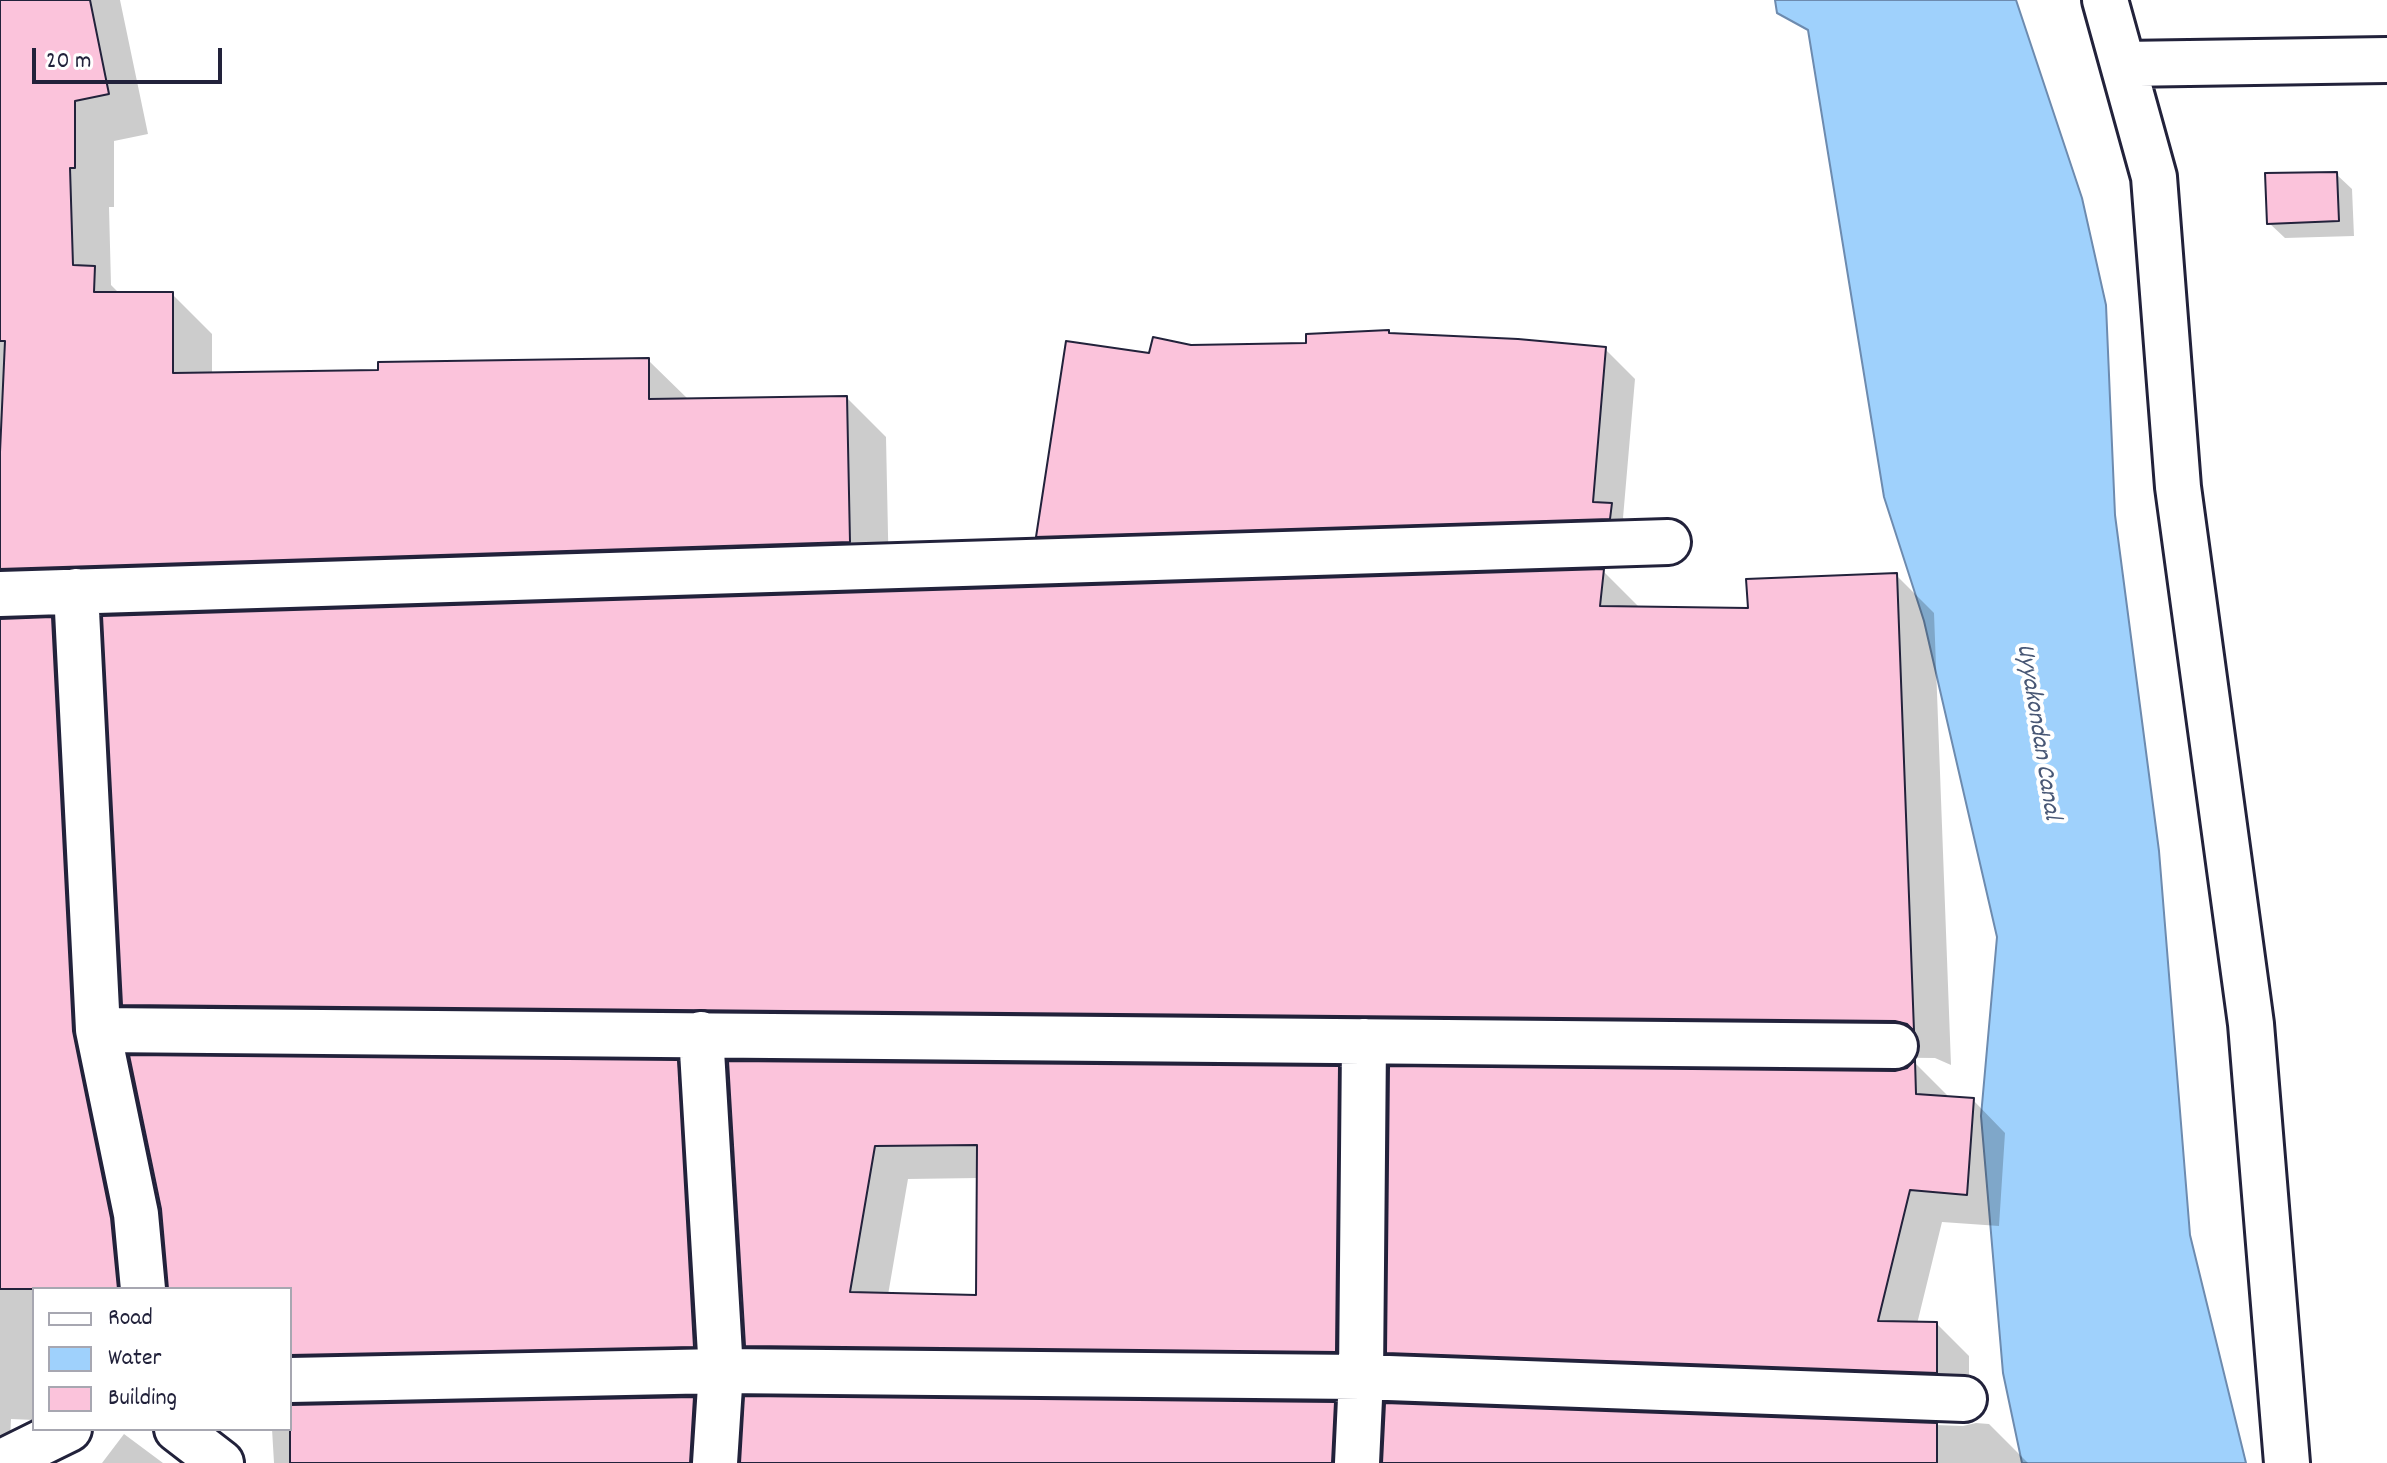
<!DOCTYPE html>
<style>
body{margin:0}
#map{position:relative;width:2387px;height:1463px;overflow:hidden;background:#fff;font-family:Dekko,sans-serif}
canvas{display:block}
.legend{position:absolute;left:32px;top:1287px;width:260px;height:144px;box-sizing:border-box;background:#fff;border:2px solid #a7a7b1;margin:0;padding:10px 14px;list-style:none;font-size:24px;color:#22223b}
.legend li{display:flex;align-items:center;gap:16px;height:40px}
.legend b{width:40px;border:2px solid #a7a7b1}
.scale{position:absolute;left:32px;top:48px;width:190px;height:36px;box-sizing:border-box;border:4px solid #22223b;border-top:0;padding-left:10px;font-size:24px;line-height:28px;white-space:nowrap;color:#22223b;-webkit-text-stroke:6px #fff;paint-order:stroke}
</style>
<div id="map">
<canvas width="2387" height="1463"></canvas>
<ul class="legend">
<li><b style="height:10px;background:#fff"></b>Road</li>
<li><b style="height:22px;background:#9fd1fc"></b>Water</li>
<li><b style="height:22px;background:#fbc3db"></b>Building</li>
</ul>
<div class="scale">20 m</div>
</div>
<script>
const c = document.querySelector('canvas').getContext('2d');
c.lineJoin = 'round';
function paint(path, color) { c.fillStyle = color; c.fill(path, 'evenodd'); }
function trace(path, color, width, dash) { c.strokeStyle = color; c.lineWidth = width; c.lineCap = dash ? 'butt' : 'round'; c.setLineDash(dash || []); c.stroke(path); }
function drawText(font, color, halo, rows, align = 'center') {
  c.font = font + ' Dekko,sans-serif'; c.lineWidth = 8; c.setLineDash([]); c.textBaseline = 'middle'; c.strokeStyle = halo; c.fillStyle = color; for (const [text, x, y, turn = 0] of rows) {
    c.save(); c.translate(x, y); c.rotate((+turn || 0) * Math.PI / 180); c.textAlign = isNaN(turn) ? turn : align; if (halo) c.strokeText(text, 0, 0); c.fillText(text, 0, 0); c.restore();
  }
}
const water = new Path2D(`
 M1775,0H2016L2082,198L2106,305L2115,515L2159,851L2190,1235L2246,1463H2022L2003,1373L1981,1116L1997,937L1924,621L1884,497L1808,30L1777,13Z`);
const shadow = new Path2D(`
 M0,0H120L148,134L114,141V207H109L111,285L120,294H172L212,334V374L380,372L648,360L689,400L847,398L886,437L889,582L26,612L19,620L52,619L91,659L112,1072L153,1289H34V1420L11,1419L9,1463H0Z
 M2336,174L2352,189L2354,236L2285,238L2269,223Z
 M1391,335L1605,349L1635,379L1623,518L1641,535L1068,566L1038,536L1151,356L1191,347L1308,345Z
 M1603,571L1640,608L1750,610L1896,575L1934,613L1951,1065L1935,1058L162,1042L124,1004Z
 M677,1062L716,1102L733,1386L316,1398L308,1407L693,1399L734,1439L732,1463H274L272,1429H290V1407H301L290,1396V1289H169Z
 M730,1063L1338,1068L1372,1102L1369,1385L780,1379L747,1345ZM979,1178L978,1297L888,1295L908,1179Z
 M1915,1063L1947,1095V1098L1973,1100L2005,1133L1999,1226L1942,1222L1917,1324H1937L1969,1356V1404L1421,1384L1388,1352L1895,1073L1908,1070Z
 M1334,1404L1374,1444L1373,1463H742Z
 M1387,1405L1963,1426L1976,1423L1989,1424L2028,1463H1384Z
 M124,1434L163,1463H102Z`);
const building = new Path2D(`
 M0,0H90L109,94L75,101V168H70L73,265L95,266L94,292H173V373L378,370V362L649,358V399L847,396L850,542L0,569V452L5,341H0Z
 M2337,172L2339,221L2267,224L2265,173Z
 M1389,330V333L1518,339L1606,347L1593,502L1612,503L1610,519L1036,537L1066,341L1149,353L1153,337L1191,345L1306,343V334Z
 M1604,569L1600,606L1748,608L1746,579L1897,573L1914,1031L1907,1024L1895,1021L122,1005L102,616Z
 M52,617L73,1031L111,1218L118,1289H0V619Z
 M129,1055L678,1060L694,1347L290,1355V1289H168L161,1209Z
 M1915,1060L1916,1094L1974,1098L1967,1195L1910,1190L1878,1321L1937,1322V1373L1386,1353L1389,1066L1895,1071L1907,1068Z
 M728,1061L1339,1066L1336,1352L745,1346ZM977,1145L976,1295L850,1292L875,1146Z
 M744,1396L1335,1402L1332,1463H740Z
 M694,1397L690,1463H290V1405Z
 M1385,1403L1937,1423V1463H1382Z`);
const minor = new Path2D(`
 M2105,0L2154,177L2178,487L2251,1024L2287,1463
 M2123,64L2387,60
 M76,591L98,1030L1895,1046
 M0,594L1668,542
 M98,1030L136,1214L143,1289
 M701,1034L721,1371L715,1463
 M1364,1041L1361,1377L1964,1399
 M290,1380L721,1371L1361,1377L1357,1463
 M177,1429L221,1463
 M0,1463L69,1429`);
const waterNames = [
 ["Uyyakondan Canal",2036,732,81]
];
paint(water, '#9fd1fc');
trace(water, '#6d8baf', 2);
paint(shadow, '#0003');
paint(building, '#fbc3db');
trace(building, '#22223b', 2);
trace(minor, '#22223b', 50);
trace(minor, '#fff', 44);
drawText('italic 26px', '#485775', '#fff', waterNames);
</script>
